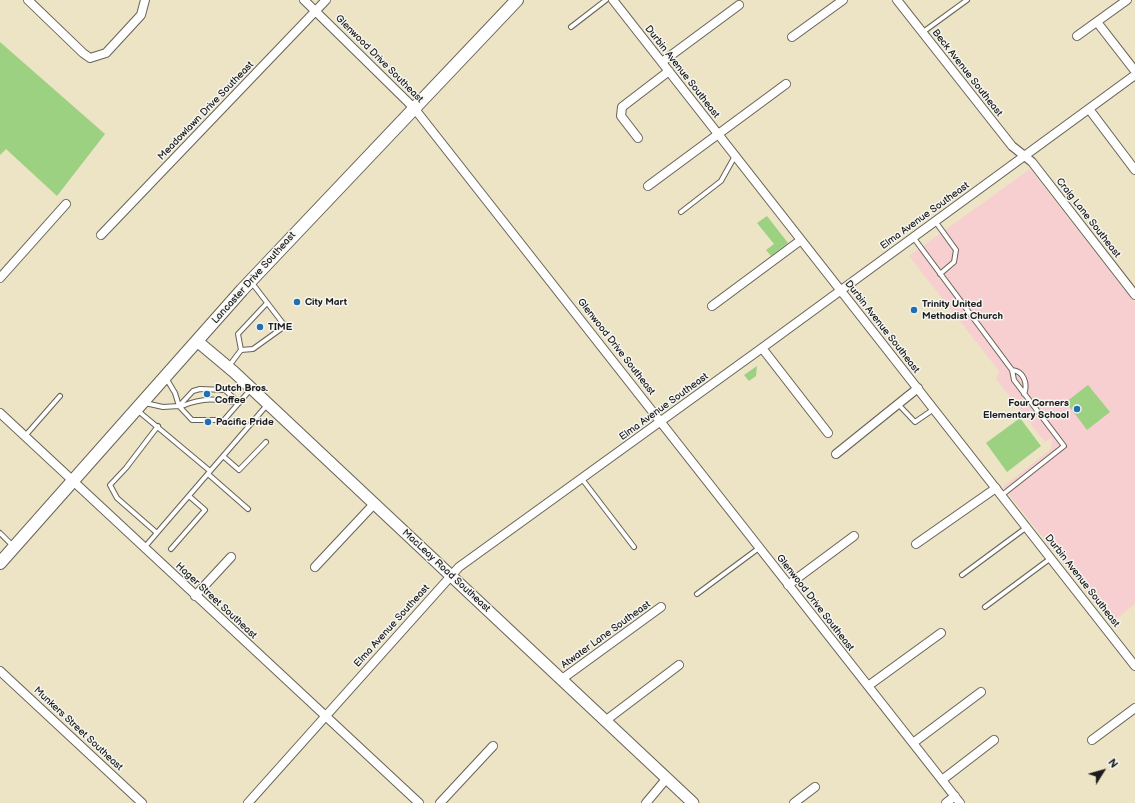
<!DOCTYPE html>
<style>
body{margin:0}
#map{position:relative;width:1135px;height:803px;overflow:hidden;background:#ede3c5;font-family:"Balsamiq Sans",sans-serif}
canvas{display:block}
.north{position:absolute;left:1083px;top:751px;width:40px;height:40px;-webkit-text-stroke:3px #f6f6f2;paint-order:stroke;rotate:53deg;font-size:11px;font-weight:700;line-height:16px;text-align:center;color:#1c1c1c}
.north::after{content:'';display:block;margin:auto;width:14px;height:18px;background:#1c1c1c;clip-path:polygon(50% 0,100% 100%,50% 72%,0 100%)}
</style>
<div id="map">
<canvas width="1135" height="803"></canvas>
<div class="north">N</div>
</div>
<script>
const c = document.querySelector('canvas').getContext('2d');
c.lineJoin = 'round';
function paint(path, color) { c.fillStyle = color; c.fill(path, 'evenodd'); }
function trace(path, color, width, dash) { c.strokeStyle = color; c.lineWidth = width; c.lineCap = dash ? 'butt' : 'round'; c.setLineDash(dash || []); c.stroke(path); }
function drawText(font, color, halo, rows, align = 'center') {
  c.font = font + ' "Balsamiq Sans",sans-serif'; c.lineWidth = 3; c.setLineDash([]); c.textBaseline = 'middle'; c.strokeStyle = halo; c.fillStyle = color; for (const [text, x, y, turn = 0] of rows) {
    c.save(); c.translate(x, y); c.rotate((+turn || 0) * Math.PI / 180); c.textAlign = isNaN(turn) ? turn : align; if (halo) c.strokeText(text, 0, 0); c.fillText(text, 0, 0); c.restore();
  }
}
const built = new Path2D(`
 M1030,169L1135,303V604L1111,623L1003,487L1051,449L1052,439L1050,438L1045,442L996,379L999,371L909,256Z`);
const green = new Path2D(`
 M0,42L105,134L57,196L6,149L0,155Z
 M767,216L788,243L771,256L766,250L774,244L757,223Z
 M757,366L756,376L749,381L744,375Z
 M1088,385L1110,412L1087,430L1066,402Z
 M1020,418L1041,446L1007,472L986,443Z`);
const lane = new Path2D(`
 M571,27L606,0
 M923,32L967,0
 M681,212L721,181L735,156
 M935,221L956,250L954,262L940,274
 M913,237L1012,370L1014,380L1064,446L1002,495
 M241,350L238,334L267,303
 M229,366L241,350L253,349L285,326L252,283
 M1012,370C1024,371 1028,384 1024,394
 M166,378L175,393L179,406
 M145,403L163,407L179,406L192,420H224L251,389
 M898,404L915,422L934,409
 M179,406L193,391L200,389L225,390L239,403
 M182,406C204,397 216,399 239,403
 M137,410L210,471
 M25,436L60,396
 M223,456L239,470L266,442
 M208,474L248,509
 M582,479L634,547
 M0,533L13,546
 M157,533L117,498L110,485L126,468L158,426
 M144,548L267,405
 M171,549L205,510L189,496
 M962,575L1027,527
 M697,594L759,548
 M985,607L1051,558`);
const street = new Path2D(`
 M28,0L83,53L90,58L106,53L141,15L145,0
 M304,0L414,108L960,803
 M613,0L1135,666
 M897,0L1012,146L1032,162L1135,295
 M1097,22L1135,71
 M1077,36L1127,0
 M792,37L843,0
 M662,62L739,5
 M1089,109L1135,170
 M638,138L621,116L622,107L669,71
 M648,186L786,84
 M101,235L326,0
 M0,278L66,204
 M712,306L801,240
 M762,348L828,433
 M0,413L419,803
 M836,454L918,388
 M916,544L996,488
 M315,567L374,504
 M788,585L854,536
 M195,596L231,557
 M0,671L142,803
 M562,679L661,607
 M868,686L941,633
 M605,721L679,665
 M1092,740L1135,708
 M913,743L981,692
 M942,780L994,740
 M248,803L459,567L762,348L1135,75
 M440,803L493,746
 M646,803L667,778
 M794,803L815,787
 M946,803L955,796`);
const secondary = new Path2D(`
 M197,341L234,372L693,803`);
const primary = new Path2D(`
 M0,563L242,290L517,0`);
const markers = [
 [297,302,4,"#1f6fb2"],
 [914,310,4,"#1f6fb2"],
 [260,327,4,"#1f6fb2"],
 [207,394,4,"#1f6fb2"],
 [1077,409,4,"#1f6fb2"],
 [208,422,4,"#1f6fb2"]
];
const streetNames = [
 ["Glenwood Drive Southeast",379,59,45],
 ["Durbin Avenue Southeast",682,72,52],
 ["Beck Avenue Southeast",967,73,52],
 ["Meadowlawn Drive Southeast",206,111,-46],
 ["Elma Avenue Southeast",925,216,-36],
 ["Craig Lane Southeast",1088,218,52],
 ["Lancaster Drive Southeast",254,278,-48],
 ["Durbin Avenue Southeast",882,327,52],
 ["Glenwood Drive Southeast",616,347,52],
 ["Elma Avenue Southeast",664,407,-36],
 ["MacLeay Road Southeast",446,571,43],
 ["Durbin Avenue Southeast",1082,581,52],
 ["Hager Street Southeast",216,601,43],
 ["Glenwood Drive Southeast",815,603,52],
 ["Elma Avenue Southeast",392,626,-48],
 ["Atwater Lane Southeast",606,635,-36],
 ["Munkers Street Southeast",78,729,43]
];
const poiNames = [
 ["City Mart",305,302],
 ["Trinity United",922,304],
 ["Methodist Church",922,316],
 ["TIME",268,327],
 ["Dutch Bros.",215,388],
 ["Coffee",215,400],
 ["Four Corners",1069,403,"right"],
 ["Elementary School",1069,415,"right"],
 ["Pacific Pride",216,422]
];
paint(built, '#f7cfd0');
paint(green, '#9dd182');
trace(lane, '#656257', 6);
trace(street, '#656257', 10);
trace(secondary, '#656257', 13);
trace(primary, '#656257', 14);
trace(lane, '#fff', 4);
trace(street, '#fff', 8);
trace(secondary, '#fff', 11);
trace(primary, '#fff', 12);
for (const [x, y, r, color] of markers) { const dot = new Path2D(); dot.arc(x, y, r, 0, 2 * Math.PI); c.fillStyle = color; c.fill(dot); trace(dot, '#f6f6f2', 1.5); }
drawText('10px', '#1c1c1c', '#f6f6f2', streetNames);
drawText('bold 10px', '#1c1c1c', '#f6f6f2', poiNames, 'left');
</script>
